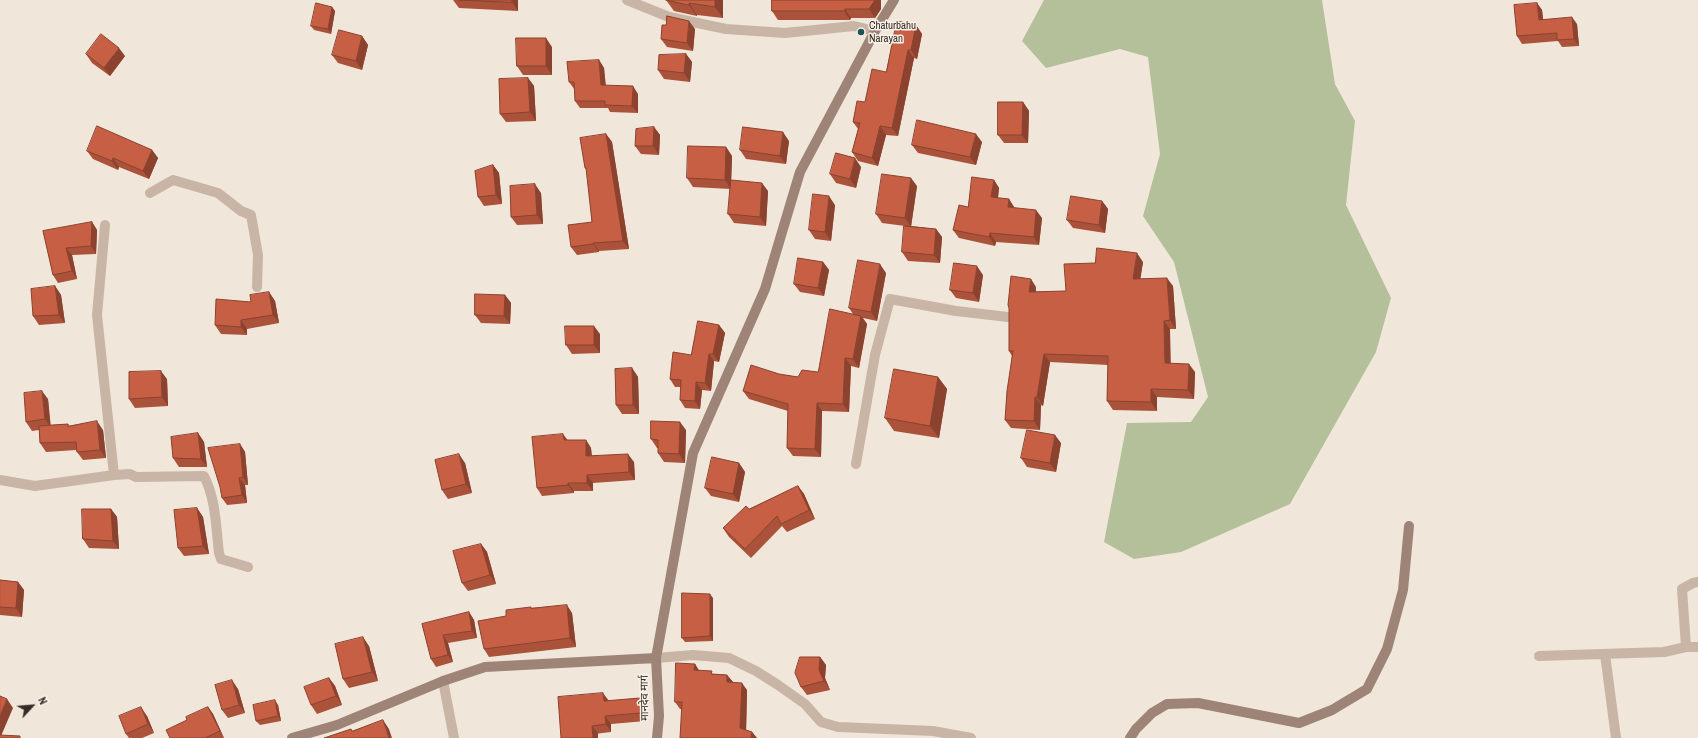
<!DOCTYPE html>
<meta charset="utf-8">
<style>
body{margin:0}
#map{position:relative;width:1698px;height:738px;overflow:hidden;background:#f1e6da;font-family:"Archivo Narrow",sans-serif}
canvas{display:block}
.north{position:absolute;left:12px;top:686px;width:40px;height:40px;-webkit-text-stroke:3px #f9f0e6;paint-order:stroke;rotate:64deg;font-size:11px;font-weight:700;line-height:16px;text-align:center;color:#352b27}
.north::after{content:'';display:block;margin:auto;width:14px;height:18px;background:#352b27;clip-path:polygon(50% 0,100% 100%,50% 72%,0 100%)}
</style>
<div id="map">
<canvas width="1698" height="738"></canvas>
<div class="north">N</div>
</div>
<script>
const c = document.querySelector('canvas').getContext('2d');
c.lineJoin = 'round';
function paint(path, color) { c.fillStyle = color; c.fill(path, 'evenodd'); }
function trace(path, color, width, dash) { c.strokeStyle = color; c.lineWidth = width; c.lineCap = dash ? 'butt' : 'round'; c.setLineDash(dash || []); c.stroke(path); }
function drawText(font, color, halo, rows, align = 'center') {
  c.font = font + ' "Archivo Narrow","Noto Sans Devanagari",sans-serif'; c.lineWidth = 3; c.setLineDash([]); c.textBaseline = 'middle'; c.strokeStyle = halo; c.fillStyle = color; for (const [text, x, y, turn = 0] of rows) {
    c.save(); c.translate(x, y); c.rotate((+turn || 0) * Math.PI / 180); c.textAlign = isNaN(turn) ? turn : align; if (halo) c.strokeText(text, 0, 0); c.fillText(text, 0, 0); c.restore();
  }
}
const green = new Path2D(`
 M1044,0H1322L1335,84L1355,121L1346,205L1391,298L1376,352L1290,504L1181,552L1134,559L1104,542L1127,423L1191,422L1208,397L1174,262L1143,216L1160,154L1148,57L1120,49L1046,68L1022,41Z`);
const street = new Path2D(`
 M627,0L669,17L726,29L785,33L854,26L875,31
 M150,193L173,180L218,193L241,211L251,215L258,255L257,287
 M856,464L875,355L890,299L956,311L1008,317
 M114,475L130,474L136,477L204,476C216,499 216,528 219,553L221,559L248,567
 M0,480L35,486L114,475L97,315L105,225
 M1698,582L1693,583L1682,589L1686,647H1698
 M1605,654L1616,738
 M1539,656L1664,652L1686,647
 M656,658L693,655L729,658L756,671L778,685L805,704L821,722L838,727L933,731L971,738
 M443,681L454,738`);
const secondary = new Path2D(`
 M292,738L337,725L443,681L485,667L656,658
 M657,738L659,716L656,658L693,453L765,289L800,172L875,31L894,0
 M1130,738L1136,729L1152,713L1167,704L1198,703L1299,723L1332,710L1367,689L1387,649L1403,590L1409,526`);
const wall = new Path2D(`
 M453,0H518V11L459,8Z
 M666,0H723V18L697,15V16L674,11Z
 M772,0H881V9L875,18H851L850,20H778L772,11Z
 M1537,3L1542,10L1543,19L1577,24L1579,46L1562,47L1558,41L1522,44L1517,36Z
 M332,7L335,11L331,34L314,30L311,26Z
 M916,25L922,34L917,59L914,58L898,136L886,135L878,166L858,161L852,152L858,129L853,122L865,102L886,72Z
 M695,29L693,51L667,47L661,39Z
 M362,36L368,45L362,70L338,63L332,55Z
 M552,47V75H523L517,66Z
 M86,54L125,56L110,76L92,63Z
 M686,54L692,62L690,82L664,79L658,70Z
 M599,60L604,68L606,86L638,94V113L610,112L608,108H580L575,101V90L569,82Z
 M528,78L534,86L536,121L506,122L500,114Z
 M1023,102L1029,111L1028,143H1004L998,135Z
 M654,127L660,135L659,155L641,154L635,146Z
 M606,134L612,142L629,249L599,251V252L577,255L571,247L592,222L587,171L585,168Z
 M789,141L786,164L746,159L740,150Z
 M982,142L976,165L918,153L912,145Z
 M726,147L732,156L731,180L768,191L766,226L734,223L728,214L730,189L693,187L687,178Z
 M152,150L158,158L149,179L119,167L118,170L93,159L87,151Z
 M493,165L499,173L502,204L484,206L478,197Z
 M861,167L856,188L836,183L830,174Z
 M994,180L999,188L998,198L1009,199L1014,207V208L1042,218L1039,245L996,242L995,246L959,238L953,230L968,207Z
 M917,186L911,226L936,229L942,237L940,263L908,261L902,252L905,226L882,223L876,214Z
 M541,193L543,224L517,225L511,217Z
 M1102,201L1108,209L1105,233L1073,228L1067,220Z
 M835,205L831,241L815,239L809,230Z
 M92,222L97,230L96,254L72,255L77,279L58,283L53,275L43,231Z
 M823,262L829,270L824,296L800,292L794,284Z
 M1143,262L1140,279L1173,286L1176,329H1170V363L1195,372L1194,399L1157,397V411L1113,410L1107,401L1108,365L1050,362L1043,406L1041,405L1040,430L1011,428L1005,420L1012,356L1009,351L1036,287V292L1066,291Z
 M886,273L877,321L863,318L867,324L859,368L851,366L849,412L822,411L821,457L793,456L787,448L788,411L749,399L743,391L779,374L798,377L818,372L853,314L849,308Z
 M983,275L979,302L956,298L950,290Z
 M55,286L61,295L65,323L39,325L33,316Z
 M269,292L275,301L279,323L247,329V335L221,334L215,325L251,302Z
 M505,295L511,303L510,324L481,323L475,315Z
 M719,325L725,333L719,362L714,361L711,391L702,390L700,409L685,408L680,400L681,387H675L670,379Z
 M600,334V353L572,354L566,345Z
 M632,368L638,377L639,414H622L616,405Z
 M938,377L947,389L939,438L894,431L885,418Z
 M167,379L168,406L135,408L129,399Z
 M48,399L50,425L68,424L69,426L103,430L106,458L83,460L77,452L76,450L46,452L40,443L39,430L32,431L26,422Z
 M686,430L685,463L664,462L658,453V448H657L651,439Z
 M198,433L204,442L207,467H179L173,458Z
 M568,440H586L591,448L592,456L634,462L635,480L593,483V491H574V493L542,496L537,488Z
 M1061,443L1056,472L1027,467L1021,458Z
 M240,444L245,452L248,485H245L247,503L227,505L222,498Z
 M465,463L472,493L448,499L442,490Z
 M739,463L745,472L739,502L711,496L705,488Z
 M798,486L804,494L815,519L787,532L782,526L751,558L729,537L723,528L749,509Z
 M197,508L203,517L209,554L184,556L178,548Z
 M111,509L117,517L119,549L89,548L83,539Z
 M481,544L487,552L496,584L468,591L462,583Z
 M0,580L18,582L24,590L22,617L0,615Z
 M713,598V641L685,642L682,638Z
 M531,607V608L572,613L576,647L489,657L484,649L506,616Z
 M469,612L474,620L477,638L448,643L453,662L436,667L431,659L422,624Z
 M369,646L378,681L349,688L343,679Z
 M820,657L826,665L825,678L830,690L807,695L801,687Z
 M695,664L699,671L714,674L727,675L733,682L747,690L746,730L752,732L757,738H680L682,709H680L675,702Z
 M329,678L335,686L342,705L317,714L311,705Z
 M238,689L245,713L228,718L222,710Z
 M640,698L645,706L646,721L611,724V732L561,738L608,701Z
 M278,705L281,721L260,725L256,721Z
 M208,707L213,714L224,738H170L187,720Z
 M147,716L154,733L142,738H129L126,734Z`);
const shadedWall = new Path2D(`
 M512,0H518V11L512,2Z
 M715,0H723V18L715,7Z
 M875,0H881V9L875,18L869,9Z
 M689,3L697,15V16L689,5Z
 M1537,3L1542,10L1544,27L1539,20Z
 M332,7L335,11L331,34L328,29Z
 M845,9L851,18L850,20L844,11Z
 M1572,17L1577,24L1579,46L1574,39Z
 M689,21L695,29L693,51L687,43Z
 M916,25L922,34L917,59L911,50Z
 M362,36L368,45L362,70L356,61Z
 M546,38L552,47V75L546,66Z
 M119,48L125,56L110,76L104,68Z
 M908,50L914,58L898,136L892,128Z
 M686,54L692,62L690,82L684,73Z
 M599,60L604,68L606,93L601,85Z
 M528,78L534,86L536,121L530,112Z
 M633,86L638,94V113L632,106Z
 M1023,102L1029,111L1028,143L1022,135Z
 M880,126L886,135L878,166L872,158Z
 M654,127L660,135L659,155L653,146Z
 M783,132L789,141L786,164L780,156Z
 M606,134L612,142L629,249L623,241Z
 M976,134L982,142L976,165L970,157Z
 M726,147L732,156L731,189L725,180Z
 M152,150L158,158L149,179L143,171Z
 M113,158L119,167L118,170L112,161Z
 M855,158L861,167L856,188L850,179Z
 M493,165L499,173L502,204L496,195Z
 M911,178L917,186L911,227L905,218Z
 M994,180L999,188L997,205L991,197Z
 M762,183L768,191L766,226L760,217Z
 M535,184L541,193L543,224L537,215Z
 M829,196L835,205L831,241L825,232Z
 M1009,199L1014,207L1013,215L1008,207Z
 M1102,201L1108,209L1105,233L1099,225Z
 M1036,210L1042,218L1039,245L1034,237Z
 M92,222L97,230L96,254L91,246Z
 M936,229L942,237L940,263L934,255Z
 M990,233L996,242L995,246L989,237Z
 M593,243L599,251V252L593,244Z
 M66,248L72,255L77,279L72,271Z
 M1137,253L1143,262L1139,288L1133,279Z
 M823,262L829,270L824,296L818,288Z
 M880,264L886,273L877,321L871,312Z
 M977,266L983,275L979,302L973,293Z
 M1167,278L1173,286L1176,329L1170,320Z
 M1031,279L1036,287L1035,300L1029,292Z
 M55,286L61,295L65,323L59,315Z
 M269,292L275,301L279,323L273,315Z
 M505,295L511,303L510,324L504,316Z
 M861,316L867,324L859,368L853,359Z
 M241,320L247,329V335L241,327Z
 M1164,321L1170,329L1171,371L1165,363Z
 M719,325L725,333L719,362L713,354Z
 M594,326L600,334V353L594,345Z
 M709,354L714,361L711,391L705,383Z
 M1044,354L1050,362L1043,406L1037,397Z
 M845,358L851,366L849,412L843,404Z
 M1189,364L1195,372L1194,399L1188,390Z
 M632,368L638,377L639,414L633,405Z
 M161,371L167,379L168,406L162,397Z
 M938,377L947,389L939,438L930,426Z
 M696,382L702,390L700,409L695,401Z
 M1151,389L1157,397V411L1151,402Z
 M42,391L48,399L51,428L45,419Z
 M1035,397L1041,405L1040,430L1034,421Z
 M817,403L822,411L821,457L815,449Z
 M97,421L103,430L106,458L100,450Z
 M680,422L686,430L685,463L679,454Z
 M198,433L204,442L207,467L201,459Z
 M563,434L569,442L564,440Z
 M1055,435L1061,443L1056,472L1050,463Z
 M586,440L591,448L592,464L586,456Z
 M240,444L245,452L248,485L243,477Z
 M459,454L465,463L472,493L466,484Z
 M628,454L634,462L635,480L629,472Z
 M739,463L745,472L739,502L733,494Z
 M587,475L593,483V491L587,483Z
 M239,478L245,485L247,503L242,495Z
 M568,483L574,491V493L568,485Z
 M798,486L804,494L815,519L809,510Z
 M197,508L203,517L209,554L203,546Z
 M111,509L117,517L119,549L113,541Z
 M481,544L487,552L496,584L490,575Z
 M18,582L24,590L22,617L16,608Z
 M710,594L713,598V641L710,636Z
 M567,605L572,613L576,647L570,638Z
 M469,612L474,620L477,638L472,631Z
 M443,635L448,643L453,662L448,655Z
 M363,637L369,646L378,681L372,672Z
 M820,657L826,665L825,678L830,690L824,681L819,670Z
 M695,664L700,672L694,670Z
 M727,675L733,682H727Z
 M329,678L335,686L342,705L336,696Z
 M232,680L238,689L245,713L239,705Z
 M742,683L747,690L746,736L740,728Z
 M603,693L609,701H604Z
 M640,698L645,706L646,721L641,713Z
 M7,699L13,708L1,736L0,735V716Z
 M275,700L278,705L281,721L278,716Z
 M141,707L147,716L154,733L148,724Z
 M208,707L213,714L224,738L220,731Z
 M605,716L611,724V732L606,724Z
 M383,720L389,729L392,738H389Z
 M592,726L598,733V738H593Z
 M752,732L757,738H751Z`);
const building = new Path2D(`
 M459,0H512V2Z
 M666,0H715V7L689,3V5Z
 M772,0H875L869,9H845L844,11H772Z
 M316,3L332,7L328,29L311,26Z
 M1537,3L1539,20L1572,17L1574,39L1557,40V33L1517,36L1514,5Z
 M667,16L689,21L687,43L661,39L662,25H666Z
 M897,21L916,25L911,50H908L892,128L880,126L872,158L852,152L860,123L853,122L857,101L865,102L872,69L886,72Z
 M339,30L362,36L356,61L332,55Z
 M101,34L119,48L104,68L86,54Z
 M516,38H546V66H517Z
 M686,54L684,73L658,70L659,55Z
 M599,60L601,85L633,86L632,106L605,105V101H575L574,82H569L567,62Z
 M528,78L530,112L500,114L499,79Z
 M998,102H1023L1022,135H998Z
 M917,120L976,134L970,157L912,145Z
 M97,126L152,150L143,171L113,158L112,161L87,151Z
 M654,127L653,146H635L636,129Z
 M743,127L783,132L780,156L740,150Z
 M606,134L623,241L593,243V244L571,247L568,225L592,222L586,168H585L580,138Z
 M688,146L726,147L725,180L687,178Z
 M836,153L855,158L850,179L830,174Z
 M493,165L496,195L478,197L475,171Z
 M882,174L911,178L905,218L876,214Z
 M972,177L994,180L991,197L1009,199L1008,207L1036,210L1034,237L990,233L989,237L953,230L959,205L968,207Z
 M731,180L762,183L760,217L728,214Z
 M535,184L537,215L511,217L510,186Z
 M813,194L829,196L825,232L809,230Z
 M1071,196L1102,201L1099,225L1067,220Z
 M92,222L91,246L66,248L72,271L53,275L43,231Z
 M904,226L936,229L934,255L902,252Z
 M1097,248L1137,253L1133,279L1167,278L1170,320L1164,321L1165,363L1189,364L1188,390L1151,389V402L1107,401L1108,356L1044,354L1037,397H1035L1034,421L1005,420L1007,391L1013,351H1009V308L1008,305L1011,276L1031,279L1029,292L1066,291L1064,264L1095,263Z
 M798,258L823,262L818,288L794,284Z
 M858,260L880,264L871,312L849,308Z
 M954,263L977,266L973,293L950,290Z
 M55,286L59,315L33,316L31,289Z
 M269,292L273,315L241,320V327L215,325L216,299L251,302L250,295Z
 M475,294L505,295L504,316L475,315Z
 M830,309L861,316L853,359L845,358L843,404L817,403L815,449L787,448L788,404L743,391L751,365L779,374L798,377L802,370L818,372Z
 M698,321L719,325L713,354H709L705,383L696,382L695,401L680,400L681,380L670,379L673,352L691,355Z
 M565,326H594V345H566Z
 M632,368L633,405H616L615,369Z
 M894,369L938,377L930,426L885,418Z
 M161,371L162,397L129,399V372Z
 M42,391L45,419L26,422L24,393Z
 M97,421L100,450L77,452L76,442L40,443L39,426L68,424V426Z
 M651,421L680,422L679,454L658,453V440L651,439Z
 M1027,430L1055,435L1050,463L1021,458Z
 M198,433L201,459L173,458L171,437Z
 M563,434L564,440H586V456L628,454L629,472L587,475V483H568V485L537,488L532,437Z
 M240,444L243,477L239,478L242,495L222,498L220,487L208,448Z
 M459,454L466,484L442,490L435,460Z
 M712,457L739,463L733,494L705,488Z
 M798,486L809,510L781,524L777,516L745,549L723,528L746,506L749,509Z
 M197,508L203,546L178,548L174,510Z
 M82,509H111L113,541L83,539Z
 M481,544L490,575L462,583L453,551Z
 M0,580L18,582L16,608L0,607Z
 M682,593L710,594V636L682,638Z
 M567,605L570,638L484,649L478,621L506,616V610L531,607V608Z
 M469,612L472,631L443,635L448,655L431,659L422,624Z
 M363,637L372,672L343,679L335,644Z
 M800,657H820L819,670L824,681L801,687L795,673Z
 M676,663L695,664L694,670L712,671L711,674L727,675V682L742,683L740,728L752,732L751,738H680L682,702H675Z
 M329,678L336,696L311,705L304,687Z
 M232,680L239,705L222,710L215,685Z
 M603,693L604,701L640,698L641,713L605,716L606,724L592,726L593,738H561L558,697Z
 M0,696L7,699L0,716Z
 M275,700L278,716L256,721L253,705Z
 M141,707L148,724L126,734L119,716Z
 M208,707L220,731L205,738H170L166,730L187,720L186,717Z
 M383,720L389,738H324L351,729L352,731Z
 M0,735L20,736V738H0Z`);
const markers = [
 [861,32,4,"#1c5457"]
];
const poiNames = [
 ["Chaturbahu",869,26],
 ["Narayan",869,39]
];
const streetNames = [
 ["मानदेव मार्ग",645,698,-91]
];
paint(green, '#b4c09a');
trace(street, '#c9b5a6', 10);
trace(secondary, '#9d8477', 10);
paint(wall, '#aa523a');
paint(shadedWall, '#8b422f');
paint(building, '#c65f43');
trace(building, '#8b422f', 1);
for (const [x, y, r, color] of markers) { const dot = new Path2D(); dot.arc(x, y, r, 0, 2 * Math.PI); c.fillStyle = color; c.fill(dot); trace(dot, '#f9f0e6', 1.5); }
drawText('11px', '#352b27', '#f9f0e6', poiNames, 'left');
drawText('11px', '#352b27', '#f9f0e6', streetNames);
</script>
